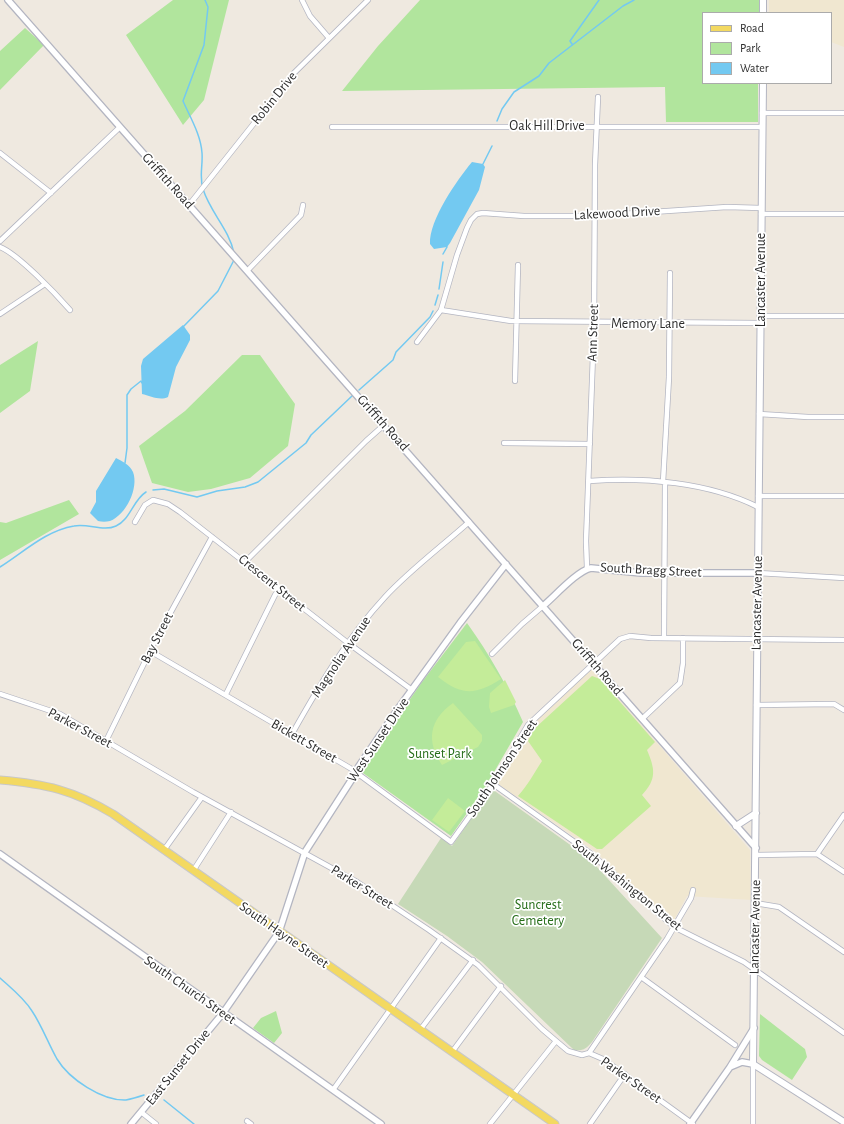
<!DOCTYPE html>
<style>
body{margin:0}
#map{position:relative;width:844px;height:1124px;overflow:hidden;background:#efe9e0;font-family:"Alegreya Sans",sans-serif}
canvas{display:block}
.legend{position:absolute;left:702px;top:12px;width:130px;height:72px;box-sizing:border-box;background:#fff;border:1px solid #ababab;margin:0;padding:5px 7px;list-style:none;font-size:12px;color:#2d2d2d}
.legend li{display:flex;align-items:center;gap:8px;height:20px}
.legend b{width:20px;border:1px solid #ababab}
</style>
<div id="map">
<canvas width="844" height="1124"></canvas>
<ul class="legend">
<li><b style="height:5px;background:#f3d961"></b>Road</li>
<li><b style="height:11px;background:#b1e59d"></b>Park</li>
<li><b style="height:11px;background:#73c9f1"></b>Water</li>
</ul>
</div>
<script>
const c = document.querySelector('canvas').getContext('2d');
c.lineJoin = 'round';
function paint(path, color) { c.fillStyle = color; c.fill(path, 'evenodd'); }
function trace(path, color, width, dash) { c.strokeStyle = color; c.lineWidth = width; c.lineCap = dash ? 'butt' : 'round'; c.setLineDash(dash || []); c.stroke(path); }
function drawText(font, color, halo, rows, align = 'center') {
  c.font = font + ' "Alegreya Sans",sans-serif'; c.lineWidth = 3.5; c.setLineDash([]); c.textBaseline = 'middle'; c.strokeStyle = halo; c.fillStyle = color; for (const [text, x, y, turn = 0] of rows) {
    c.save(); c.translate(x, y); c.rotate((+turn || 0) * Math.PI / 180); c.textAlign = isNaN(turn) ? turn : align; if (halo) c.strokeText(text, 0, 0); c.fillText(text, 0, 0); c.restore();
  }
}
const education = new Path2D(`
 M769,0H844V47L831,42V13H769Z
 M592,668L750,850L751,900L687,896L673,922L655,908L596,852L495,782L530,725Z`);
const green = new Path2D(`
 M173,0H229L204,100L183,125L126,35Z
 M420,0H759V13H703V83H758V122H666L665,87L342,91L378,46Z
 M25,28L44,45L0,90V51Z
 M38,341L30,391L0,413V365Z
 M242,355H260L295,404L288,446L250,478L211,489L188,492L152,483L139,446L185,411Z
 M69,500L79,514L0,560V522L6,523Z
 M467,623C490,655 507,685 523,722L486,786L451,836L363,773L362,768L422,682Z
 M276,1011L282,1033L274,1043L253,1028L261,1018Z
 M760,1014L805,1049L807,1057L792,1080L762,1060L759,1056Z`);
const cemetery = new Path2D(`
 M492,789L597,864V867L662,938L592,1042C586,1049 583,1051 574,1050L482,962L447,936L398,904L441,838L452,846Z`);
const pitch = new Path2D(`
 M475,641L501,679C476,695 462,696 438,677L466,642Z
 M592,676L600,679L655,742L647,750C655,769 657,779 642,795L651,806L602,849H597L518,796C528,785 534,773 542,761L528,741L534,729Z
 M505,680L516,702L514,705L491,713L489,707L490,693Z
 M453,703L482,735V741L478,747L442,765C426,741 429,720 453,703Z
 M448,798L465,811L449,832L432,820Z`);
const water = new Path2D(`
 M472,162L483,164L485,167L479,190L450,243L447,247L434,249L430,244C429,220 457,180 472,162Z
 M183,325L190,335V340L176,367L168,397C160,401 150,396 142,394L141,366L143,359Z
 M116,458C122,461 130,465 133,472C139,488 126,515 110,521C106,522 102,522 98,521L90,513L96,502V491Z`);
const stream = new Path2D(`
 M205,0L208,7L204,45L183,101C190,117 201,135 202,153C203,166 199,176 203,189C210,212 229,229 234,253
 M572,44L570,41L599,0
 M497,121L502,109L514,92L539,76L549,63L623,6L634,0
 M483,164L492,146
 M443,254L447,247
 M439,289L443,262
 M435,305L438,295
 M183,327L218,291L234,260
 M359,390L393,360L396,352L430,317L433,311
 M125,463L127,448V395L131,389L141,381L142,383
 M153,490L164,489L197,497L217,491L245,487L258,482L306,443L311,435L352,396
 M0,567C24,552 45,531 74,526C88,523 103,532 116,526C130,520 133,500 146,492
 M0,978C11,988 24,998 32,1011C42,1026 48,1043 57,1059C69,1079 102,1101 126,1100C131,1099 138,1097 144,1095
 M164,1100L194,1124`);
const minor = new Path2D(`
 M302,0L310,16L329,38
 M762,113H844
 M332,127H762
 M0,153L51,193
 M189,205L294,73L368,0
 M761,214H844
 M0,241L120,127
 M0,247C18,254 56,294 70,310
 M247,271L301,215L303,205
 M441,310L511,321L760,323
 M0,314L45,284
 M760,316H844
 M417,342L441,310L457,255L467,228L471,220L477,214L483,213L524,216H592L727,207L761,208
 M515,381L518,265
 M759,414L808,417H844
 M504,443L590,444
 M589,481C644,477 708,482 758,507
 M663,482L669,377L670,273
 M758,496H844
 M135,522L145,505L153,500L168,504L180,512L348,643L412,690
 M245,562L366,441L384,425
 M587,568L586,541L594,328L595,165L598,97
 M758,573L844,578
 M664,638L665,483
 M150,651L350,768L451,842L493,784L528,725L620,639L630,636L651,638L844,640
 M492,654L522,624L543,606
 M0,694L60,714L193,792L357,882L429,930L478,965L542,1029L568,1051L582,1055L589,1053L603,1059L693,1124
 M226,694L275,595L279,590
 M756,705L834,704L844,710
 M642,719L680,683L683,663V638
 M292,734C319,686 347,638 385,597C410,570 441,547 469,522
 M106,741L155,641L212,537
 M493,784L590,853L674,927L744,962L844,1033
 M164,850L202,797
 M817,854L844,815
 M756,855L817,854L844,872
 M193,871L231,812
 M755,903L779,907L844,952
 M641,977L735,1045
 M420,1030L473,960
 M452,1052L501,986
 M589,1053L667,939L691,898L693,890
 M333,1090L441,938
 M141,1112L156,1124
 M247,1121L251,1124
 M490,1124L556,1041
 M590,1124L625,1074
 M753,1124V1064`);
const tertiary = new Path2D(`
 M8,0L756,848
 M543,606C555,596 577,571 591,568L641,573H758
 M0,854L381,1124
 M730,1067L754,1028
 M131,1124L223,1013L279,932L305,852L352,779L359,766L400,706L460,623L506,564
 M690,1124L730,1067L742,1062L753,1064`);
const secondary = new Path2D(`
 M763,13V0
 M763,83L753,1064L844,1122
 M736,826L756,813`);
const primary = new Path2D(`
 M0,780C46,784 73,790 113,814L555,1124`);
const streetNames = [
 ["Robin Drive",274,98,-51],
 ["Oak Hill Drive",547,126],
 ["Griffith Road",168,181,48],
 ["Lakewood Drive",617,213,-3],
 ["Lancaster Avenue",761,280,-90],
 ["Memory Lane",648,324],
 ["Ann Street",593,333,-88],
 ["Griffith Road",383,423,48],
 ["South Bragg Street",651,570,3],
 ["Crescent Street",272,583,39],
 ["Lancaster Avenue",757,603,-89],
 ["Bay Street",157,638,-63],
 ["Magnolia Avenue",341,657,-56],
 ["Griffith Road",597,667,49],
 ["Parker Street",80,728,28],
 ["West Sunset Drive",378,740,-56],
 ["Bickett Street",304,741,30],
 ["South Johnson Street",502,768,-56],
 ["South Washington Street",627,885,39],
 ["Parker Street",362,887,32],
 ["Lancaster Avenue",755,927,-89],
 ["South Hayne Street",284,935,35],
 ["South Church Street",190,990,35],
 ["East Sunset Drive",178,1067,-51],
 ["Parker Street",631,1080,35]
];
const parkNames = [
 ["Sunset Park",440,754],
 ["Suncrest",538,905],
 ["Cemetery",538,921]
];
paint(education, '#f0e7d0');
paint(green, '#b1e59d');
paint(cemetery, '#c6d9b7');
paint(pitch, '#c4ec99');
paint(water, '#73c9f1');
trace(stream, '#73c9f1', 1.5);
trace(minor, '#b3b5c1', 6);
trace(tertiary, '#b3b5c1', 8);
trace(secondary, '#b3b5c1', 8);
trace(primary, '#c8c8c8', 9);
trace(minor, '#fff', 4.5);
trace(tertiary, '#fff', 5.5);
trace(secondary, '#fff', 6);
trace(primary, '#f3d961', 7);
drawText('14px', '#2d2d2d', '#fff', streetNames);
drawText('14px', '#276e1a', '#fff', parkNames);
</script>
